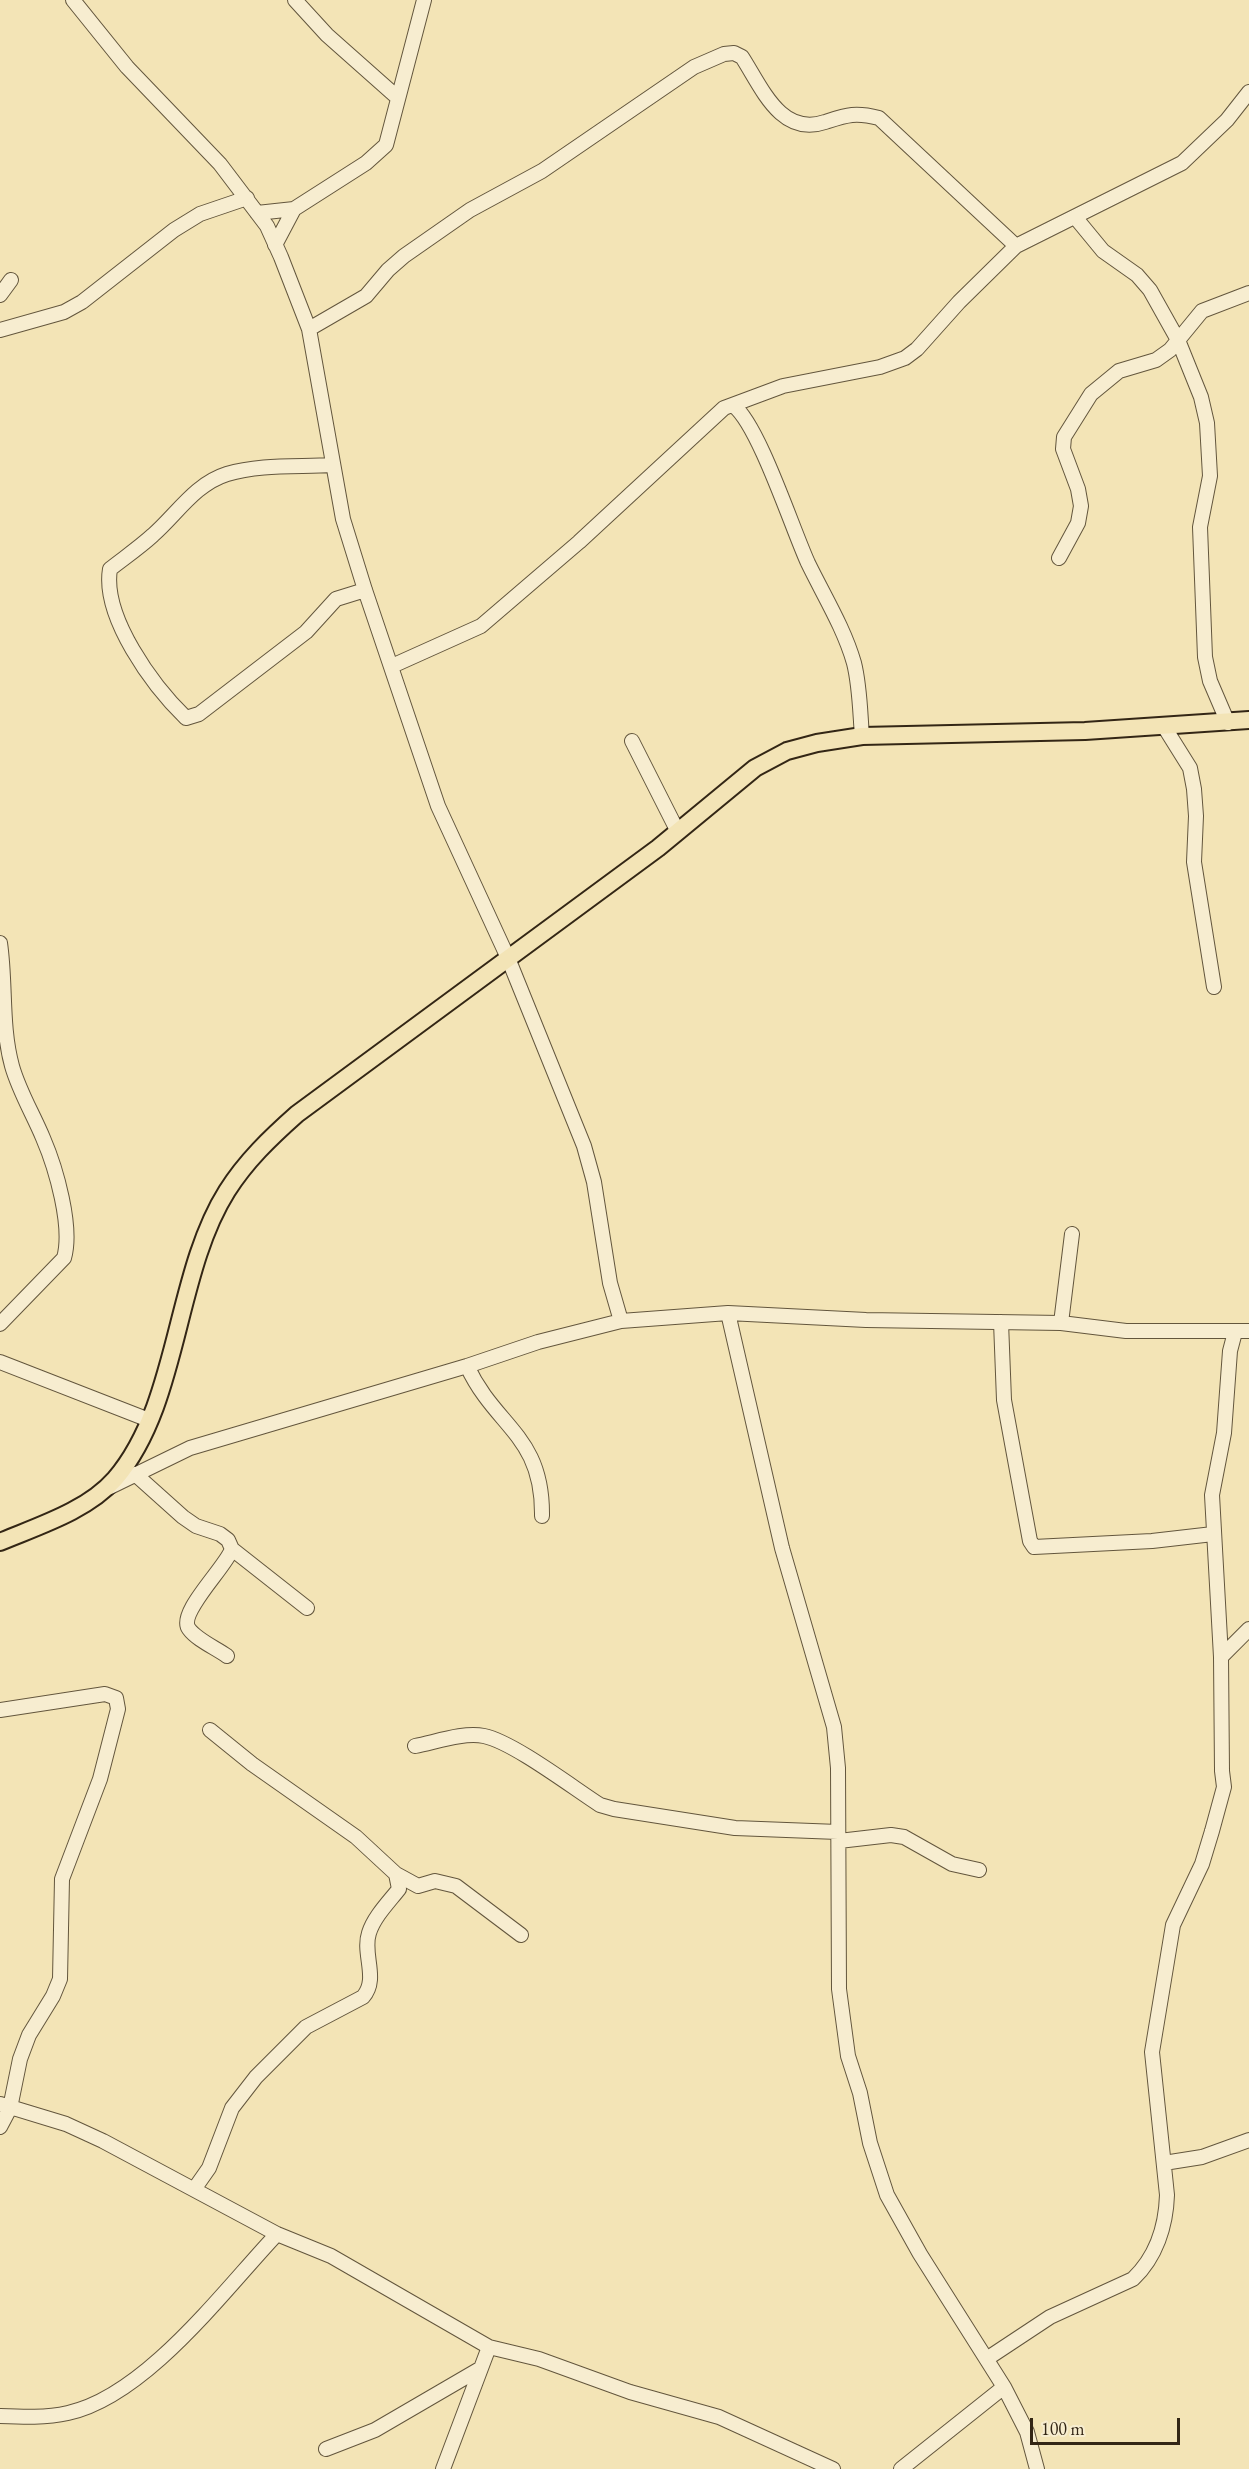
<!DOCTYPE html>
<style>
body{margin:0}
#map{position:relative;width:1249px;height:2469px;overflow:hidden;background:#f3e4b6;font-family:"EB Garamond",serif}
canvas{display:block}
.scale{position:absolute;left:1030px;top:2418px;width:150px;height:27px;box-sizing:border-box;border:3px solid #332615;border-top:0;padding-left:8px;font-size:18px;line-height:21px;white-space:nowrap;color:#332615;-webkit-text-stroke:4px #f7edd0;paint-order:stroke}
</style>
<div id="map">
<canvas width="1249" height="2469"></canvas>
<div class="scale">100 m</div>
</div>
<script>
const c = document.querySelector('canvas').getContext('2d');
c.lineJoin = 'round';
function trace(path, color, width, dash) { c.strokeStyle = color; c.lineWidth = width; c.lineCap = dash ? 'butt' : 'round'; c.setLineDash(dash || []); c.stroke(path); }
const minor = new Path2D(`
 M73,0L127,67L220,164L267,226L281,257L309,329L343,519L365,590L438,806L508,958L584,1146L594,1182L610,1283L621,1321
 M295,0L327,35L398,98
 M257,213L294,209L366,163L386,145L424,0
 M1075,217L1103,251L1137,275L1150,290L1178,340L1201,397L1207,423L1210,476L1200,527L1205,657L1210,681L1228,723
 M275,245L294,209
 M0,295L11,280
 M309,329L366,296L388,270L404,256L470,210L542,171L694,67L724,54L734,53L742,57C762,88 781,137 825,122C847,115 855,112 879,118L1016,246
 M0,330L64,312L82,302L174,230L200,214L247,198
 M734,406C759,426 792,528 808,563C824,596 844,628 854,663C860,687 860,712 862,736
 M332,465C298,467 259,464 227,474C195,484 177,514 153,535C140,547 124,558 110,569C102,617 153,686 186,718L199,714L306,632L336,599L365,590
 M1059,558L1078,523L1081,506L1078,489L1063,449L1064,437L1091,394L1119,371L1156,360L1170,350L1202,311L1249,293
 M392,666L481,626L579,542L724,408L783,386L880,367L905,358L917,349L959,302L1016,246L1182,163L1227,120L1249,92
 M1165,728L1190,768L1194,789L1196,816L1194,862L1214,987
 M632,741L678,832
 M0,943C6,984 1,1026 12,1066C19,1091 33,1114 43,1138C56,1168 73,1227 64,1258L0,1324
 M728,1313L782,1548L834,1727L838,1768L839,1989L848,2056L860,2093L870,2143L887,2195L920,2254L1004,2387L1027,2432L1037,2469
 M1001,1322L1004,1400L1030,1541L1034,1547L1152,1541L1213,1534
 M1061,1323L1072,1234
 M0,1362L149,1420
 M467,1366C496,1428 543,1435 542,1516
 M135,1474L183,1517L196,1526L220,1534L228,1540L232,1549C226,1567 177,1613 189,1629C197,1640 216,1648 227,1656
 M110,1487L190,1448L467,1366L538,1342L621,1321L728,1313L866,1320L1061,1323L1126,1331H1249
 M232,1549L307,1608
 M1221,1657L1249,1629
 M0,1710L105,1694L116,1698L118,1709L100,1779L62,1879L60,1979L53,1996L29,2035L20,2059L10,2108L0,2127
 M415,1746C436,1742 463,1732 484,1736C513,1742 572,1787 600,1805L614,1809L735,1828L838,1832
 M839,1841L891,1835L904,1837L952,1864L979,1870
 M396,1874L418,1886L435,1881L456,1886L521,1935
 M0,2104L66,2124L103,2141L277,2234L331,2256L489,2347L539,2359L630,2392L719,2417L833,2469
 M1164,2163L1202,2157L1249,2140
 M195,2188L209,2168L232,2108L256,2077L306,2027L363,1997C379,1979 362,1954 369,1933C374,1917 388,1903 399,1889L396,1874L356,1837L252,1764L210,1730
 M988,2358L1050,2317L1133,2279C1156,2257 1166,2226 1167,2195L1152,2052L1173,1925L1202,1864L1212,1831L1224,1787L1222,1771L1221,1657L1212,1495L1224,1433L1230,1351L1235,1332
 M0,2416C23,2417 46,2418 68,2413C146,2396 224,2290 277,2234
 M326,2449L375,2430L478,2370
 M443,2469L489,2347
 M901,2469L1004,2387`);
const major = new Path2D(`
 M0,1542C38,1526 87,1511 115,1479C180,1403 174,1275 227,1191C246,1161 270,1138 297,1114L658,848L755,768L787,751L817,743L862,736L1085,731L1249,720`);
trace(minor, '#63563d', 16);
trace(major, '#332615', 20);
trace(minor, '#f7edd0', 14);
trace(major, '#f3e4b6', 16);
</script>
